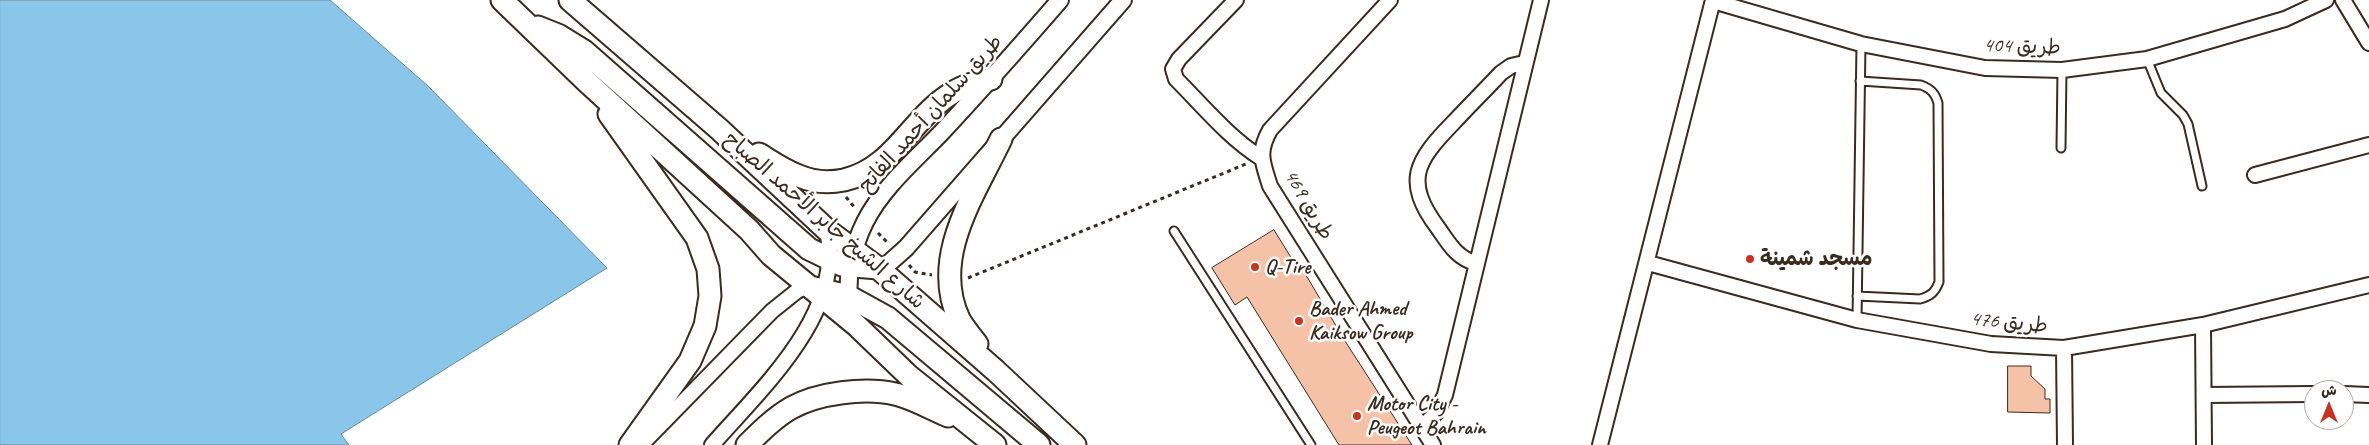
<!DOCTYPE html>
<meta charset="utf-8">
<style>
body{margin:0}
#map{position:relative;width:2369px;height:445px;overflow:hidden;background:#fff;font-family:Caveat,"Playpen Sans Arabic",sans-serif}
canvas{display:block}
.north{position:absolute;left:2304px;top:380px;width:50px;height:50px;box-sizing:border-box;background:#fff;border:1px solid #b1aaa5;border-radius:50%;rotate:0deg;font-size:14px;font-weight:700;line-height:20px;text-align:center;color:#3b2a1e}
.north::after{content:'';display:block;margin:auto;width:18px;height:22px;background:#c8321e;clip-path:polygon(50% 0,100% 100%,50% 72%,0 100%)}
</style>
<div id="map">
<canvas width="2369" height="445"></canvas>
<div class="north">ش</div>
</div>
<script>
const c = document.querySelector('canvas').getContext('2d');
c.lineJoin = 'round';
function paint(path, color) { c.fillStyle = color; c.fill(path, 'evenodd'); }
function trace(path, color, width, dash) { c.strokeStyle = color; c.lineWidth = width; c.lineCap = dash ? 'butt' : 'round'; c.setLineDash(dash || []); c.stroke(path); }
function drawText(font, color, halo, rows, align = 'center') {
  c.font = font + ' Caveat,"Playpen Sans Arabic",sans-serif'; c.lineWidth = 5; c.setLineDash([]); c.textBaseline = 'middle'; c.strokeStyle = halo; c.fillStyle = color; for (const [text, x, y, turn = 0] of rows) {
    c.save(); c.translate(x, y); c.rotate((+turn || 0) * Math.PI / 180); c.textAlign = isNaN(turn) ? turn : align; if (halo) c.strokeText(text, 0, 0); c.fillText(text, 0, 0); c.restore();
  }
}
const water = new Path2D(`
 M0,0H330L428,86L607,268L341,434L349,445H0Z`);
const building = new Path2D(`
 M1274,230L1300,272L1303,270L1345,341L1412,445H1339L1247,297L1235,305L1212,268Z
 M2008,366H2031V376L2045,389V399H2050V413L2008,412Z`);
const path = new Path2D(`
 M846,197L855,208
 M878,233L889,244
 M909,265L915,272L932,275
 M968,278L1246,164`);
const service = new Path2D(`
 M2147,59L2161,93L2183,115L2188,124L2202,186
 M2061,148L2062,70
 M1174,231L1311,445
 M1857,296L1920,299C1931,296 1935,292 1939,282L1938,103C1935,93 1931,89 1921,85L1860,81
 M1857,320L1861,44`);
const minor = new Path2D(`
 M1236,0L1179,59L1173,69L1176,79C1203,106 1228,137 1261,158
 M1390,0L1270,130C1257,153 1263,163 1270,186L1433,445
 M2343,0L2369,43
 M1713,1L1861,44L1985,68L2062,70L2147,59L2285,19L2326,0
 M2255,175L2369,145
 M1476,263C1457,259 1448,242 1438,228C1403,181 1416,161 1453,123C1469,106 1485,90 1501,73L1511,66L1524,63
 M1648,263L1857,320L1991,344L2064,348L2203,325L2369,285
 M2203,325L2204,445
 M2064,348L2065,445
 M2344,394L2369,395
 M2204,395L2314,394
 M1421,428L1436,413L1445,395L1541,0
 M641,445L772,311L797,291L808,286
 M712,445C762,388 845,313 827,230
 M1600,445L1713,0`);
const tertiary = new Path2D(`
 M878,268L888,264L906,248L1123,0
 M850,307C845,280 853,246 865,222C882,188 915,160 941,133C982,89 1021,45 1060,0`);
const primary = new Path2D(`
 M502,0L586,81L749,230L771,255L856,325L909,376L995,445
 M570,0L719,129L827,230L878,268L996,371L1075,445
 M538,27L558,35L584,51L809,249L842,265L878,268
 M609,114L697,238L708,269L710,296L705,326L690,361L630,445
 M759,154C772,162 785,171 799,176C813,182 829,183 844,180C892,169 909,123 946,97C959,87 975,82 991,79
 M810,287L848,296L888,318L1039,445
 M977,344C971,336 964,328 959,319C930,257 975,194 1001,139
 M747,445C760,432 774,418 791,408C818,393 865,387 895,394C913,398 931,409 948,416`);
const markers = [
 [1750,259,5,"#c8321e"],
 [1255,267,5,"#c8321e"],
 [1299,321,5,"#c8321e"],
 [1357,416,5,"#c8321e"]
];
const streetNames = [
 ["طريق 404",2022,47,2],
 ["طريق سلمان أحمد الفاتح",931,114,-48],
 ["طريق 469",1308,205,60],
 ["شارع الشيخ جابر الأحمد الصباح",824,221,41],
 ["طريق 476",2009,323,6]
];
const poiNames = [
 ["مسجد شمينة",1760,259],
 ["Q-Tire",1265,267],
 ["Bader Ahmed",1309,309],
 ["Kaiksow Group",1309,333],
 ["Motor City -",1367,404],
 ["Peugeot Bahrain",1367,428]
];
paint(water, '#8ac6ea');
trace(water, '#6a8898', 1);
paint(building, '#f6c2a7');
trace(building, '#3b2a1e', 1);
trace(service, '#3b2a1e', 11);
trace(minor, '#3b2a1e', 18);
trace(tertiary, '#3b2a1e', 20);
trace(primary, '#3b2a1e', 25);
trace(path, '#3b2a1e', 3, [4, 4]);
trace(service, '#fff', 7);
trace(minor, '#fff', 14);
trace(tertiary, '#fff', 16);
trace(primary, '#fff', 21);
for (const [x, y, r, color] of markers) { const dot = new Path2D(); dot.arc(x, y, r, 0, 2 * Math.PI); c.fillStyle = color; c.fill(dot); trace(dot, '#fff', 2); }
drawText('21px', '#3b2a1e', '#fff', streetNames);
drawText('bold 21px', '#3b2a1e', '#fff', poiNames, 'left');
</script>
